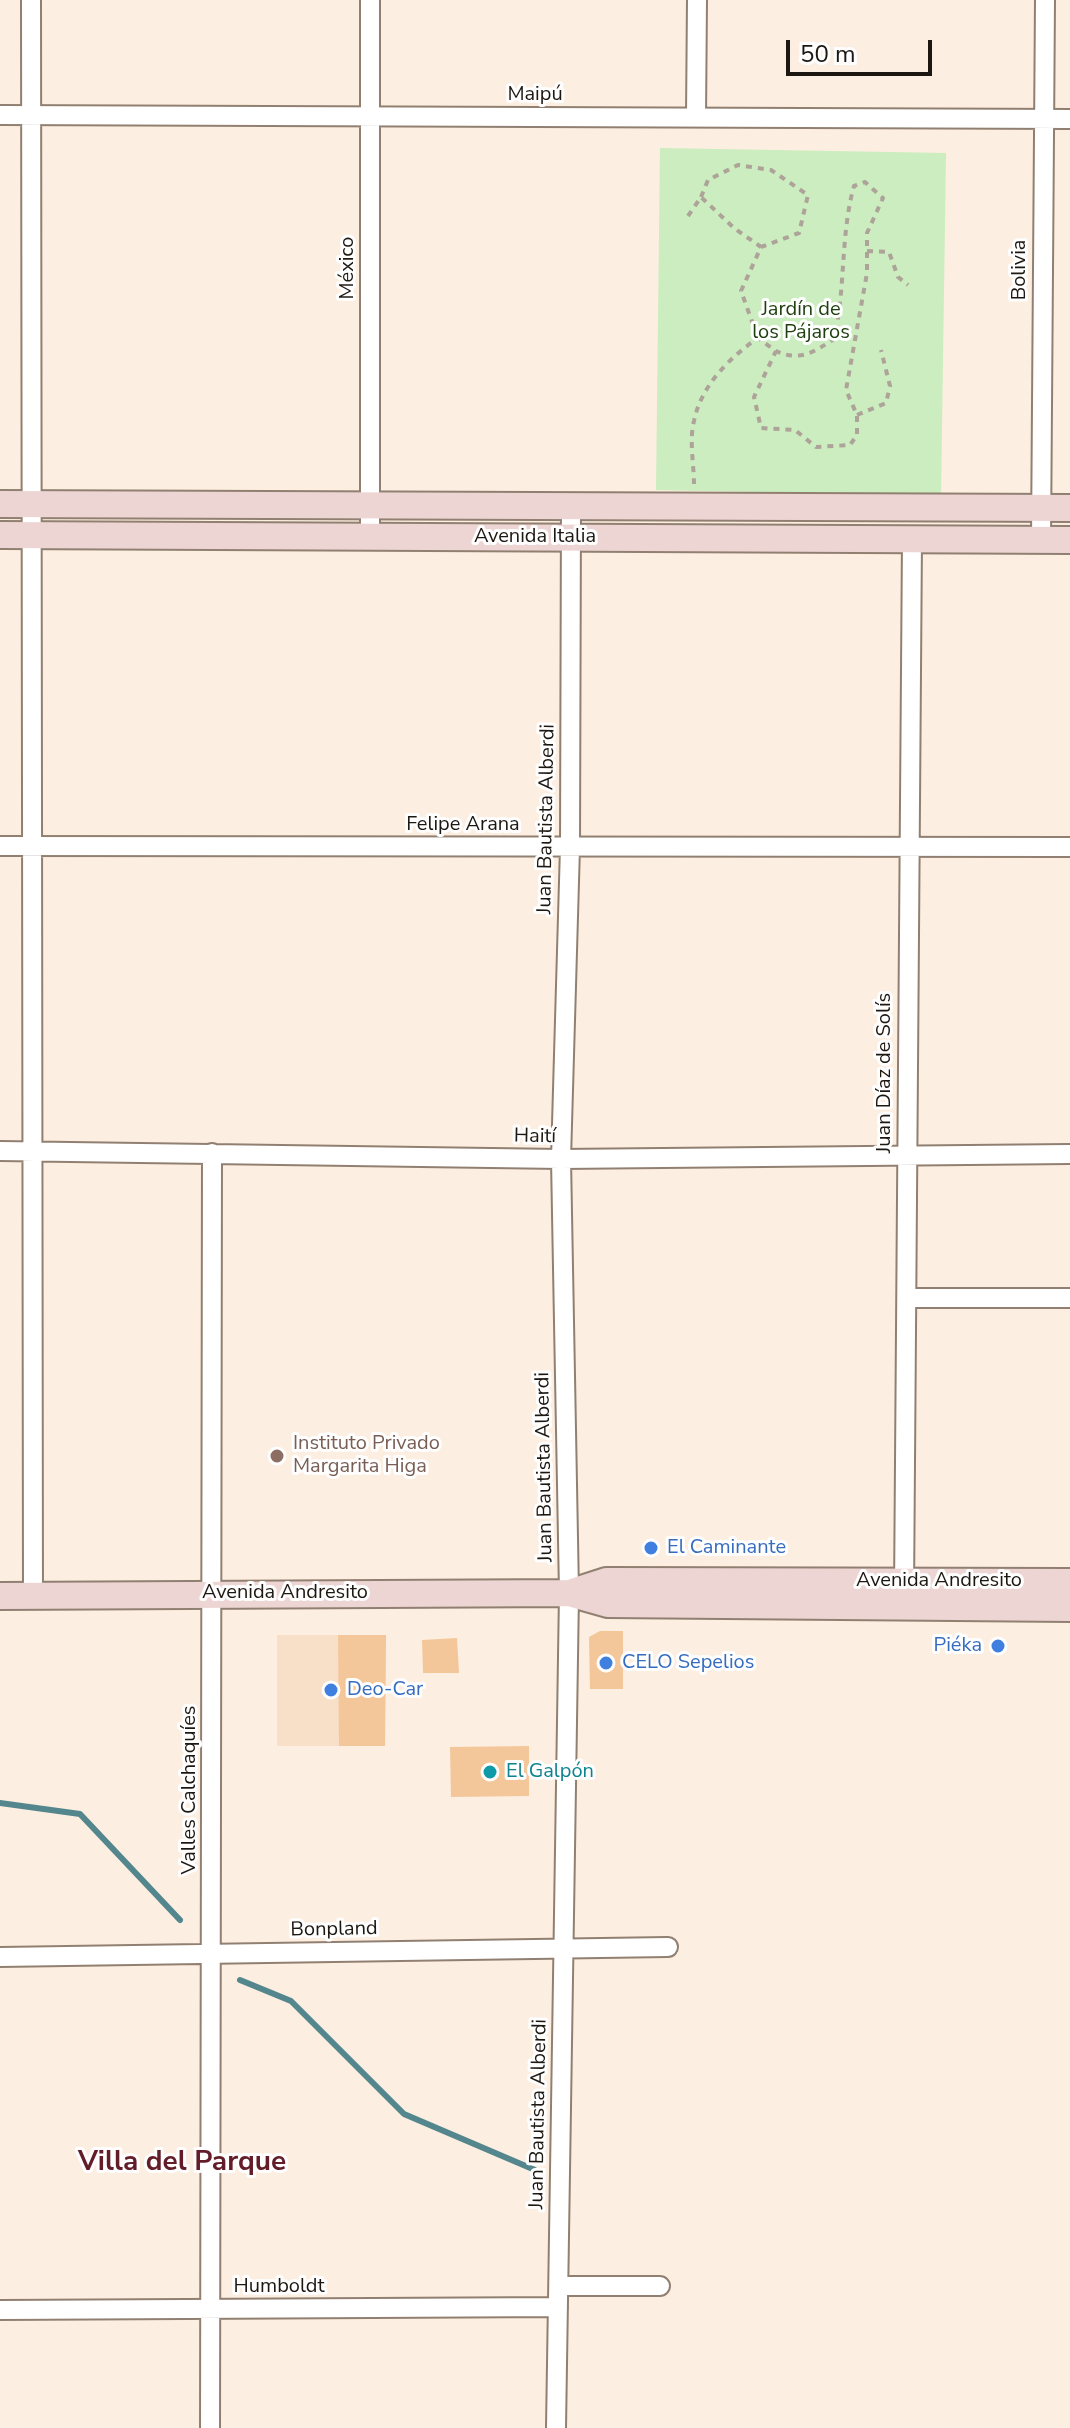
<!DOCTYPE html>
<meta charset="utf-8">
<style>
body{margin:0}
#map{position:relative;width:1070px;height:2428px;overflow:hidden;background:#fceee0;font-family:"Nunito Sans",sans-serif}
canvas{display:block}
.scale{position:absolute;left:786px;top:40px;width:146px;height:36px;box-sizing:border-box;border:4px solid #1d1711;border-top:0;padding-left:10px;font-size:24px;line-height:28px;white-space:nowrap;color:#1d1711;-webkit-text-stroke:6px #fefefe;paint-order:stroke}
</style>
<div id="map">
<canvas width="1070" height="2428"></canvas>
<div class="scale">50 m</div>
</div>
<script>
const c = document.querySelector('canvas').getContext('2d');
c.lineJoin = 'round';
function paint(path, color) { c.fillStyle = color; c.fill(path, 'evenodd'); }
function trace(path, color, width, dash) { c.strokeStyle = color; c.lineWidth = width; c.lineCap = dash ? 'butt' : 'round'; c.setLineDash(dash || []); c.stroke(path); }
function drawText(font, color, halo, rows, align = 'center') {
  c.font = font + ' "Nunito Sans",sans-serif'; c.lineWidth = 6; c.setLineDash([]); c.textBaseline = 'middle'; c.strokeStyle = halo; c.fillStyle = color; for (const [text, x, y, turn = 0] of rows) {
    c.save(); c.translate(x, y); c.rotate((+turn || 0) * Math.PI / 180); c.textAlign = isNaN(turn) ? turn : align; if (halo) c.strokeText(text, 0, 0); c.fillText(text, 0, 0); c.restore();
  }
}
const built = new Path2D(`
 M277,1635H386L385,1746H277Z`);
const green = new Path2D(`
 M660,148L946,153L941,496L656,490Z`);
const stream = new Path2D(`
 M0,1803L80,1814L180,1920
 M240,1980L291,2001L404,2114L535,2170`);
const building = new Path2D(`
 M600,1631H623V1689H590L589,1637Z
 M338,1635H386L385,1746H339Z
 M457,1638L459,1673H423L422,1640Z
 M529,1746V1796L451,1797L450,1747Z`);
const path = new Path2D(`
 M701,197L708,180L738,165L771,170L808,195L799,233L761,247L741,291L758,338
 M688,216L701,197L734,228L761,247
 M867,251L889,252L898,277L908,285
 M857,415L886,403L890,386L881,350
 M694,484C694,465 689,440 694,421C701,386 729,358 758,338L776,351L754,397L761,428L795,430L816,447L850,445L857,435V415L846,390L867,273V233L883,198L865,182L854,186C840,236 846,288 834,339C814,352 800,362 776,351`);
const street = new Path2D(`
 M31,0L33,1596
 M0,115L1070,119
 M696,117L697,0
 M370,537V0
 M1041,540L1045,0
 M0,846L1070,847
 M0,1151L561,1159L1070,1154
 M907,1298H1070
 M904,1593L912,539
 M0,1957L668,1947
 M559,2286H660
 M0,2310L558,2307
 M210,2428L212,1153
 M556,2428L569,1593L561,1159L570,847L571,506`);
const secondary = new Path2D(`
 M0,504L1070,508
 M0,535L1070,540
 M569,1593L606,1581L1070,1582
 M0,1596L569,1593L608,1604L1070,1608`);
const markers = [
 [277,1456,8,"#8d6e63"],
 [651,1548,8,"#3f7fe0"],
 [998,1646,8,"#3f7fe0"],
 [606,1663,8,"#3f7fe0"],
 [331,1690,8,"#3f7fe0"],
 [490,1772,8,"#0f9aa8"]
];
const streetNames = [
 ["Maipú",535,95],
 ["México",348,268,-90],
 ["Bolivia",1020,270,-90],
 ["Avenida Italia",535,537],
 ["Juan Bautista Alberdi",547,819,-89],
 ["Felipe Arana",463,825],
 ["Juan Díaz de Solís",885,1073,-90],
 ["Haití",535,1137,1],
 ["Juan Bautista Alberdi",545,1467,-91],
 ["Avenida Andresito",939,1581],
 ["Avenida Andresito",285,1593],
 ["Valles Calchaquíes",190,1790,-90],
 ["Bonpland",334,1930,-1],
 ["Juan Bautista Alberdi",539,2114,-89],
 ["Humboldt",279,2287]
];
const parkNames = [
 ["Jardín de",801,310],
 ["los Pájaros",801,333]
];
const educationNames = [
 ["Instituto Privado",293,1444],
 ["Margarita Higa",293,1467]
];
const shopNames = [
 ["El Caminante",667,1548],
 ["Piéka",982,1646,"right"],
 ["CELO Sepelios",622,1663],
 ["Deo-Car",347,1690]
];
const cultureNames = [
 ["El Galpón",506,1772]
];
const districtNames = [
 ["Villa del Parque",182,2163]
];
paint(built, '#f7dfc8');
paint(green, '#cbedbf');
trace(stream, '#53868d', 6);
paint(building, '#f4c79b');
trace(street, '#918071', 22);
trace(secondary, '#918071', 30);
trace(path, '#aea398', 4, [6, 6]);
trace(street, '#fff', 18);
trace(secondary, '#edd5d4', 26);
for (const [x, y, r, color] of markers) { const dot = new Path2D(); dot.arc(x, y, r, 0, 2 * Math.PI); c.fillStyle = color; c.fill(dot); trace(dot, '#fefefe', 3); }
drawText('20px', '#1d1711', '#fefefe', streetNames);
drawText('20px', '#1c3e0c', '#fefefe', parkNames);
drawText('20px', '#785e54', '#fefefe', educationNames, 'left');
drawText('20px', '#366cbe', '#fefefe', shopNames, 'left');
drawText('20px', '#0d838f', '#fefefe', cultureNames, 'left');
drawText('bold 28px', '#621d28', '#fefefe', districtNames);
</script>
